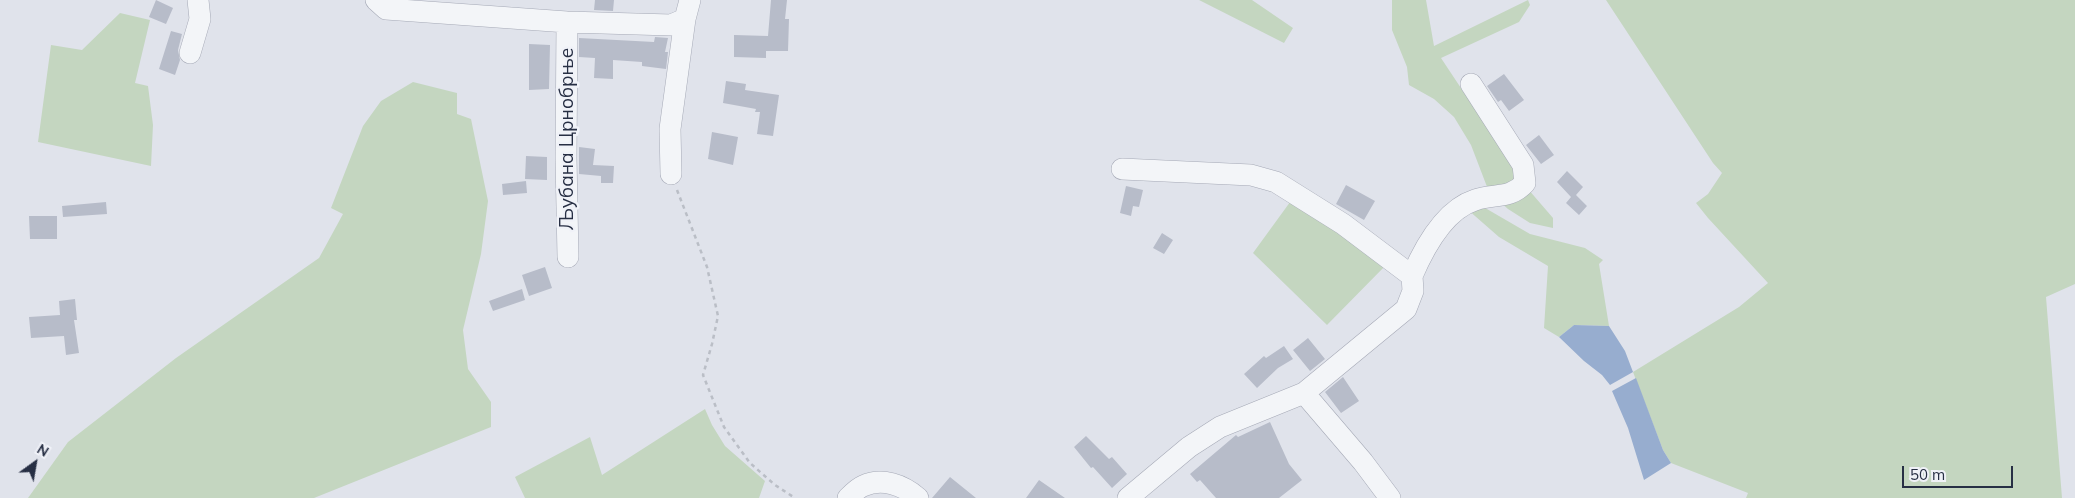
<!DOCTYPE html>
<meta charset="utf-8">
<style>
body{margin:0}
#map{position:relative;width:2075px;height:498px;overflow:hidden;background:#e0e3eb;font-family:Mulish,sans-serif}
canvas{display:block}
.north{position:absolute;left:10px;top:438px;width:50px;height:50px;-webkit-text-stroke:4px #f0f2f8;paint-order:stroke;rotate:32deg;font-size:14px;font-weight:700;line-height:20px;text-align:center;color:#272f44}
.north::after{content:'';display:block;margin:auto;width:18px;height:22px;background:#272f44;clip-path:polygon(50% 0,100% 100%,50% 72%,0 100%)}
.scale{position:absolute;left:1902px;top:466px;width:111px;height:22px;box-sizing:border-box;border:2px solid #272f44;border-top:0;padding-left:6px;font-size:15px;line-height:18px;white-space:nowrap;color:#272f44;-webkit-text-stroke:4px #f0f2f8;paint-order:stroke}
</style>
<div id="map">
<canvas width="2075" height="498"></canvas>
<div class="north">N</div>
<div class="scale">50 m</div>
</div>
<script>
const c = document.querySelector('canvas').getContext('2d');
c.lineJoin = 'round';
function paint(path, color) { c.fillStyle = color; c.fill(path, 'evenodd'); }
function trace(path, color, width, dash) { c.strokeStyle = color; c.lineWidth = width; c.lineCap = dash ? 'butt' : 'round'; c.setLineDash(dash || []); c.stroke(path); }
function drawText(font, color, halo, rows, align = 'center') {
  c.font = font + ' Mulish,sans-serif'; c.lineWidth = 5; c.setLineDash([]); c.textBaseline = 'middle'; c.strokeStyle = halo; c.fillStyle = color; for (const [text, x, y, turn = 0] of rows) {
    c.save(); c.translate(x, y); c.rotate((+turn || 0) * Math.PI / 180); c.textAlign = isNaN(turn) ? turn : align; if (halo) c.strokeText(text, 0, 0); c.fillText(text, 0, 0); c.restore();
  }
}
const green = new Path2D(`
 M1199,0H1252L1293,28L1284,43Z
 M1392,0H1426L1434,46L1528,0L1530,5L1519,22L1441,58L1528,189L1553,218V228L1530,223L1508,209L1489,192L1471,145L1454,117L1434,99L1409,85L1407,67L1392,30Z
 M1606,0H2075V284L2046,297L2062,498H1746L1748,493L1671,463L1663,450L1633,372L1739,307L1768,283L1708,218L1696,203L1708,194L1722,173L1713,163Z
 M120,13L150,20L135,83L148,86L153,125L151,166L38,142L51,45L82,50Z
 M413,82L457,93V114L471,119L488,201L481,254L463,330L468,369L491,402V427L314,498H28L68,442L176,358L319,258L343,214L331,208L363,126L381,101Z
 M1293,198L1388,263L1327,325L1253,253Z
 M1480,205L1530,234L1585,248L1603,260L1599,264L1609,326L1574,325L1559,337L1544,328L1548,266L1499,237L1467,209Z
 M705,409L712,425L725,446L765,481L759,498H525L515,477L590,437L602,475Z`);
const water = new Path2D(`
 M1574,325L1609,326L1625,351L1633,372L1610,385L1602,375L1584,361L1559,337Z
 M1636,378L1663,450L1671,463L1644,480L1628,428L1612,391Z`);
const building = new Path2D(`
 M156,0L173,8L166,24L149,17Z
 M595,0H614L613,11L594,10Z
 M771,0H787L785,19H789L788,51H766V58L734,57V35L768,36Z
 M171,31L182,34L178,50L180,60L175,75L159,69Z
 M655,37L668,38L665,52H668L666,69L642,66V62L613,60V79L594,78L595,58L579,57V38L654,42Z
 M529,44L550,45L549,89L529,90Z
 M1504,74L1524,100L1509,111L1501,100L1498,102L1487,86Z
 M726,81L746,84L745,90L779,95L773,136L757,134L760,112H755L756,109L723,103Z
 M712,132L738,137L733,165L708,159Z
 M1539,135L1554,155L1541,164L1526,145Z
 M579,147L595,149L593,165L614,166L613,183H601V176L579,174Z
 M526,156L547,157V180L525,179Z
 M1567,171L1583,187L1576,195L1587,206L1579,215L1566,203L1571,197L1557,182Z
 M526,181L527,193L503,195L502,184Z
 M1346,185L1375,201L1364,220L1336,204Z
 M1126,186L1143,190L1139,207L1133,206L1131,216L1120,213Z
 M106,202L107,214L63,217L62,206Z
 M29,216H57V239H30Z
 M1162,233L1173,240L1164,254L1153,248Z
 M545,267L552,288L529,296L522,275Z
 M522,289L525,300L493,311L489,301Z
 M75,299L77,320H74L79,353L66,355L64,336L31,338L29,317L60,315L59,301Z
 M1308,338L1325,359L1310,371L1293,350Z
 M1284,346L1293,359L1278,368L1257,388L1244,374L1264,356L1266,358Z
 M1343,377L1359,401L1341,413L1325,392Z
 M1270,422L1289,464L1302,480L1279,498H1216L1200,480L1197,482L1190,474L1236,435L1238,437Z
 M1086,436L1109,459L1112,457L1127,474L1112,488L1093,467L1091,468L1074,447Z
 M950,477L976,498H932Z
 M1039,480L1065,498H1026Z`);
const path = new Path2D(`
 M677,190L707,267L718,316L712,344L703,375L724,427L750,463L775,485L795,498`);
const minor = new Path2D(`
 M376,0L386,9L567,22L671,25L685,19
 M567,22L566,158L568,257
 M190,53L200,19L198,0
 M1122,169L1251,175L1276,182L1343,224L1412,276L1413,291L1406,309L1304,393L1220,427L1189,447L1128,498
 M671,174L670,129L685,19L690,0
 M1412,276C1424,248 1444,210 1475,200C1495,193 1509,200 1525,183L1523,165L1471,84
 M1304,393L1363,462L1390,498
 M848,498C852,494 858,488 863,486C882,477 903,485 918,498`);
const streetNames = [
 ["Љубана Црнобрње",567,139,-90]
];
paint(green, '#c4d6c0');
paint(water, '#97adcf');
paint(building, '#b7bcc9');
trace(minor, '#a5a9b6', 22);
trace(path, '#babec6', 2.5, [4, 4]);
trace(minor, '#f3f5f8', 21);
drawText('19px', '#272f44', '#f0f2f8', streetNames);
</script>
